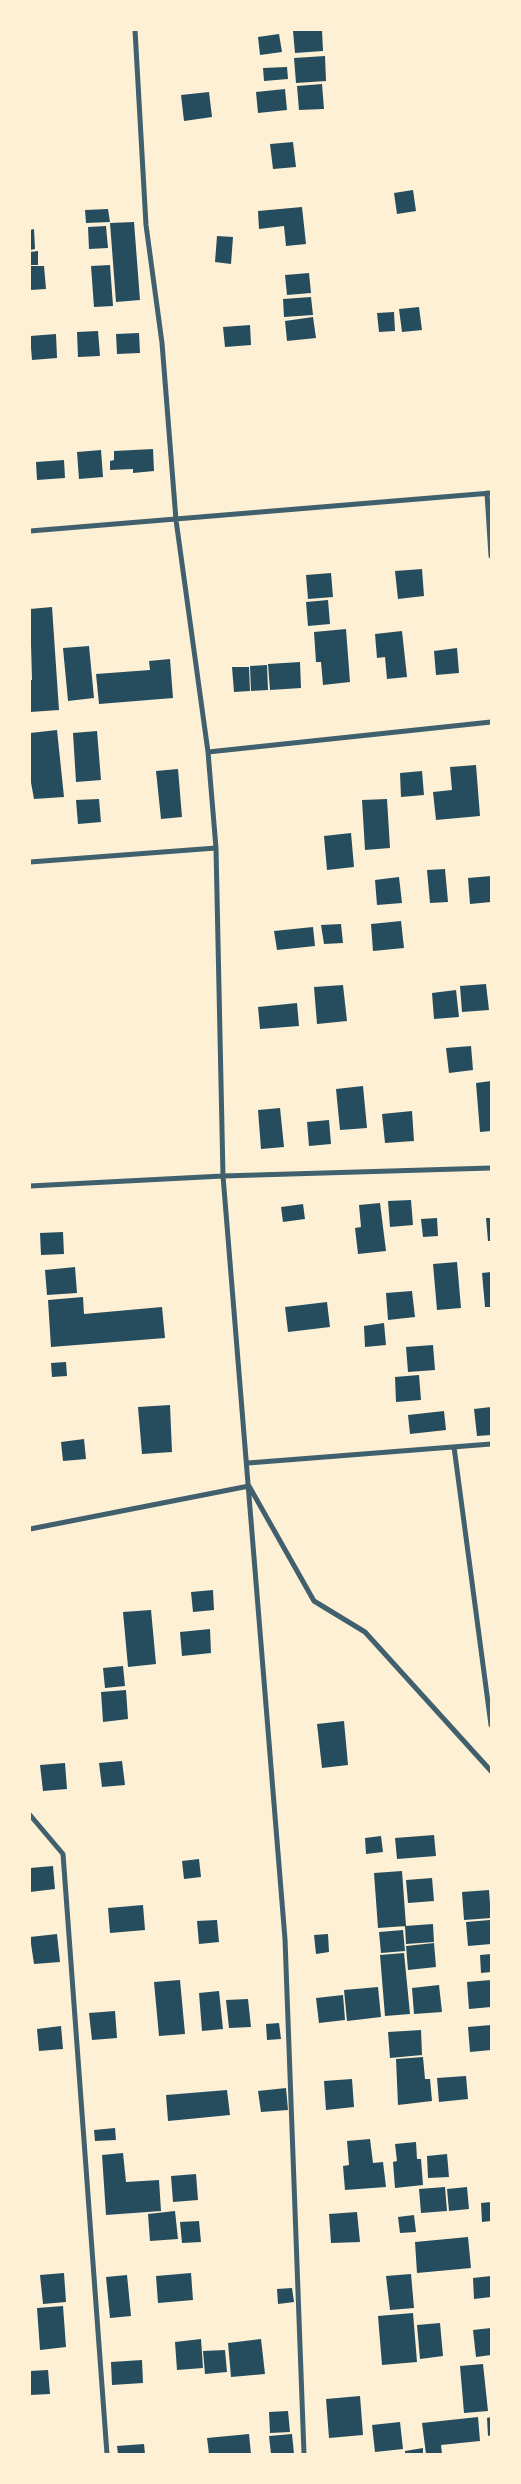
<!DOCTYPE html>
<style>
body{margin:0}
#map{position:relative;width:521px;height:2484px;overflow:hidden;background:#fdf0d5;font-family:"Work Sans",sans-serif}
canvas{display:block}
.frame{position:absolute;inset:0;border:31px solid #fdf0d5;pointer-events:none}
</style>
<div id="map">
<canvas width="521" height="2484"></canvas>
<div class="frame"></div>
</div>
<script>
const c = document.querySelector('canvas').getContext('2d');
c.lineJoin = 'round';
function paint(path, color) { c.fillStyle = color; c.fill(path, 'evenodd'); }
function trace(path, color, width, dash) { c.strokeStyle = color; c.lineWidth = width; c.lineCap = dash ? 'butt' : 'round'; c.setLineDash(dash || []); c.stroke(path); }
const building = new Path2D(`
 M322,30L323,51L295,53L293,31Z
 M279,34L282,52L260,55L258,37Z
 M325,56L326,81L296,83L294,58Z
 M287,67L288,79L264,81L263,68Z
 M322,84L324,109L299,110L297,86Z
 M285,89L287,110L258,113L256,92Z
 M209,92L212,117L184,121L181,95Z
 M293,142L296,167L273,169L270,144Z
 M413,190L416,211L397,214L394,193Z
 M302,207L306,244L286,246L284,226L259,229L258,211Z
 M108,209L110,222L86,223L85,210Z
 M134,222L140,300L116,302L110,223Z
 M106,226L108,248L89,249L88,227Z
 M34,229L35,249L30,250V230Z
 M217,236L233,237L231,264L215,262Z
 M38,251V265H30V252Z
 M110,265L113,306L94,307L91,266Z
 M30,266H44L46,289L30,290Z
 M309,273L311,293L287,295L285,275Z
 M311,297L313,315L284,317L283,299Z
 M419,307L422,330L402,332L399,309Z
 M394,312L395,331L379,332L377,313Z
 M313,317L316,338L287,341L285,321Z
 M250,325L251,345L225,347L223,327Z
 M98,331L100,356L78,357L77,332Z
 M139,333L140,353L117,354L116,334Z
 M56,334L57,358L32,360L30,336Z
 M153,449L154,471L133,473V469L110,470V461L114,460V451Z
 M101,450L103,477L79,479L77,452Z
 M64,460L65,478L37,480L36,462Z
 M422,569L424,596L398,599L395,571Z
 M331,573L333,597L308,599L306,575Z
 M328,600L330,624L308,626L306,602Z
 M52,607L59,710L30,712V680H32L30,609Z
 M346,629L350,682L323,685L321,662H316L314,632Z
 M402,631L407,677L387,679L385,657L377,658L375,634Z
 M89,646L94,698L68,701L63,648Z
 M457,648L459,673L436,675L434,651Z
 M170,659L173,698L99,704L96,674L150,670L149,661Z
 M300,662L301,688L270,690L268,664Z
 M267,665L268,690L251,691L250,666Z
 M232,667H249L250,691L234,692Z
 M57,730L64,797L34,799L30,777V733Z
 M97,731L101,780L76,782L73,733Z
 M476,765L480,816L436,820L433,792L452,790L450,767Z
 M178,769L182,817L161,819L156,771Z
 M422,771L424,795L401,797L400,773Z
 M99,799L101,822L78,824L76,800Z
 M387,799L390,848L365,850L362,800Z
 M351,833L354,867L327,870L324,836Z
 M445,869L448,902L430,903L427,870Z
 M491,876V902L470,904L468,878Z
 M399,877L402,903L377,905L375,880Z
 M401,921L404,948L373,951L371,924Z
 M341,924L343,943L324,944L321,925Z
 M313,927L315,946L277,950L274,931Z
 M486,984L489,1010L462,1012L460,986Z
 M343,985L347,1021L317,1024L314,987Z
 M456,990L459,1017L434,1019L432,993Z
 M297,1003L299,1026L260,1029L258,1007Z
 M471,1046L473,1070L449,1073L446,1048Z
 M491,1081V1131L480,1132L476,1083Z
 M363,1086L367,1128L340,1130L336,1089Z
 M280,1108L284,1147L261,1149L258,1110Z
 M412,1111L414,1141L385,1143L382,1114Z
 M329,1120L331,1144L309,1146L307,1122Z
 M411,1200L413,1225L390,1227L388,1201Z
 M380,1203L386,1251L358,1254L355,1228L361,1227L359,1205Z
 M303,1204L305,1219L283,1222L281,1207Z
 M437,1218L438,1236L423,1237L421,1219Z
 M486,1218H491V1241H488Z
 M63,1232L64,1254L41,1255L40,1233Z
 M457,1262L461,1308L437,1310L433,1264Z
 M75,1267L77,1293L47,1295L45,1270Z
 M491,1272V1307H485L482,1273Z
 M412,1291L415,1317L388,1320L386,1293Z
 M83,1297L84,1314L162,1307L165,1338L51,1347L48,1300Z
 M327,1302L330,1327L288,1332L285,1307Z
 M384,1323L386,1345L365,1347L364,1326Z
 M433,1345L435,1370L408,1372L406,1347Z
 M66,1362L67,1376L52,1377L51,1363Z
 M419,1375L421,1400L396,1402L395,1377Z
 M170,1405L172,1452L142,1454L138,1407Z
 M491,1407V1435L477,1436L474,1409Z
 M444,1411L446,1430L410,1434L408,1415Z
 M84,1439L86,1459L63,1461L61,1442Z
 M213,1590L214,1610L193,1612L191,1592Z
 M151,1610L156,1664L128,1667L123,1612Z
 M210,1629L211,1653L182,1656L180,1632Z
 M123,1666L125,1686L105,1688L103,1668Z
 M126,1690L128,1719L103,1722L101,1692Z
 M344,1721L348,1765L322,1768L317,1724Z
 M122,1761L125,1785L102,1787L99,1763Z
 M65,1763L67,1789L43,1791L40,1765Z
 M434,1835L436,1856L397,1859L395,1838Z
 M381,1836L383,1852L366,1854L365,1838Z
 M199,1859L201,1877L184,1879L182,1861Z
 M53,1866L55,1889L30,1892V1868Z
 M402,1871L406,1926L378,1928L374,1873Z
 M432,1878L434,1901L408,1903L406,1880Z
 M489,1890L491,1918L464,1920L462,1892Z
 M143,1905L145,1930L110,1933L108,1908Z
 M217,1920L219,1942L199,1944L197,1921Z
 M490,1920L491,1944L468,1946L466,1922Z
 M433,1924L434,1942L406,1944L405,1926Z
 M403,1930L405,1951L381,1953L379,1932Z
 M57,1934L60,1962L34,1964L30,1937Z
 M328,1934L329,1952L316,1954L314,1935Z
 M434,1943L436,1967L408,1970L406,1946Z
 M404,1953L410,2014L385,2016L380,1955Z
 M491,1954V1972L481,1973L480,1955Z
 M180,1980L185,2034L159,2036L154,1982Z
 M491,1980V2007L469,2009L467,1982Z
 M439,1985L442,2012L414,2014L412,1988Z
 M378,1987L381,2017L347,2021L344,1990Z
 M219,1991L223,2029L202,2031L199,1993Z
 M343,1995L345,2020L319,2023L316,1998Z
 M248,1999L251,2027L229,2028L226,2000Z
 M115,2011L117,2038L92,2040L89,2013Z
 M279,2023L281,2039L267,2040L266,2024Z
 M491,2025V2050L470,2052L468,2027Z
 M61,2026L63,2049L39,2051L37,2029Z
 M421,2030L422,2055L390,2058L388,2032Z
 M423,2057L425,2079H430L432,2101L398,2105L396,2059Z
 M466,2076L468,2099L439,2102L437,2078Z
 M352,2079L354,2107L326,2110L324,2081Z
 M286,2088L288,2110L261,2112L258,2091Z
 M227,2090L230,2115L168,2121L166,2095Z
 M115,2128L116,2140L95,2141L94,2130Z
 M370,2139L373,2163L383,2162L386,2187L345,2190L343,2166L349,2165L347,2141Z
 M416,2142L417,2159H421L423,2185L395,2188L393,2162L397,2161L395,2144Z
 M123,2153L126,2182L159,2180L161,2211L106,2215L102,2155Z
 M447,2154L449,2177L428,2178L427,2156Z
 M196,2174L198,2200L173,2202L171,2176Z
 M445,2187L447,2211L421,2213L419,2189Z
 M467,2187L469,2209L449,2211L447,2189Z
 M491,2202V2221L482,2222L481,2203Z
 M175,2211L178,2239L150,2241L148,2214Z
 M357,2212L360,2242L331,2243L329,2214Z
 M414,2215L416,2232L400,2233L398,2217Z
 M199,2221L201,2242L182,2243L180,2222Z
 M468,2237L471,2268L417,2273L415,2242Z
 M64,2273L66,2302L43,2304L40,2275Z
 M191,2273L193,2300L158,2303L156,2276Z
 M411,2274L414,2308L390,2310L386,2276Z
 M127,2275L131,2316L110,2318L106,2277Z
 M491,2276V2297L474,2299L473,2278Z
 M292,2288L294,2302L278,2304L277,2289Z
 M63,2306L66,2347L40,2350L37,2308Z
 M413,2313L417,2362L382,2365L378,2316Z
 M440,2323L443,2356L420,2359L417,2325Z
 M491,2328V2355L476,2357L473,2330Z
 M201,2339L203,2368L177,2370L175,2342Z
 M261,2339L265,2374L231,2377L228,2343Z
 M225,2350L227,2372L205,2374L203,2351Z
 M142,2360L143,2383L112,2385L111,2362Z
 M483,2364L488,2411L464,2413L460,2366Z
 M48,2370L50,2394L30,2395V2371Z
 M360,2396L363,2435L329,2438L326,2399Z
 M288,2411L290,2432L270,2433L269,2412Z
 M478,2417L480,2441L441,2445L442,2454H426L422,2423Z
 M491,2417V2435L488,2436L487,2418Z
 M400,2422L403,2449L375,2452L372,2425Z
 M249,2434L251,2454H209L207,2438Z
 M292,2434L294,2454H271L269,2436Z
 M144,2444L145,2454H118L117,2446Z
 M423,2448V2454H405V2451Z`);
const minor = new Path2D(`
 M135,30L146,225L162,343L176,520L208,752L216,848L223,1176L285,1939L304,2454
 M487,493L491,556
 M30,531L491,493
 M208,752L491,722
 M30,862L216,848
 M30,1186L223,1176L491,1168
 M454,1447L491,1725
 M248,1463L491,1444
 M30,1529L249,1486L314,1601L365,1632L491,1771
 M30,1815L63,1854L107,2454`);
paint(building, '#264d5e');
trace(minor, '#3f606c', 5);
</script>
